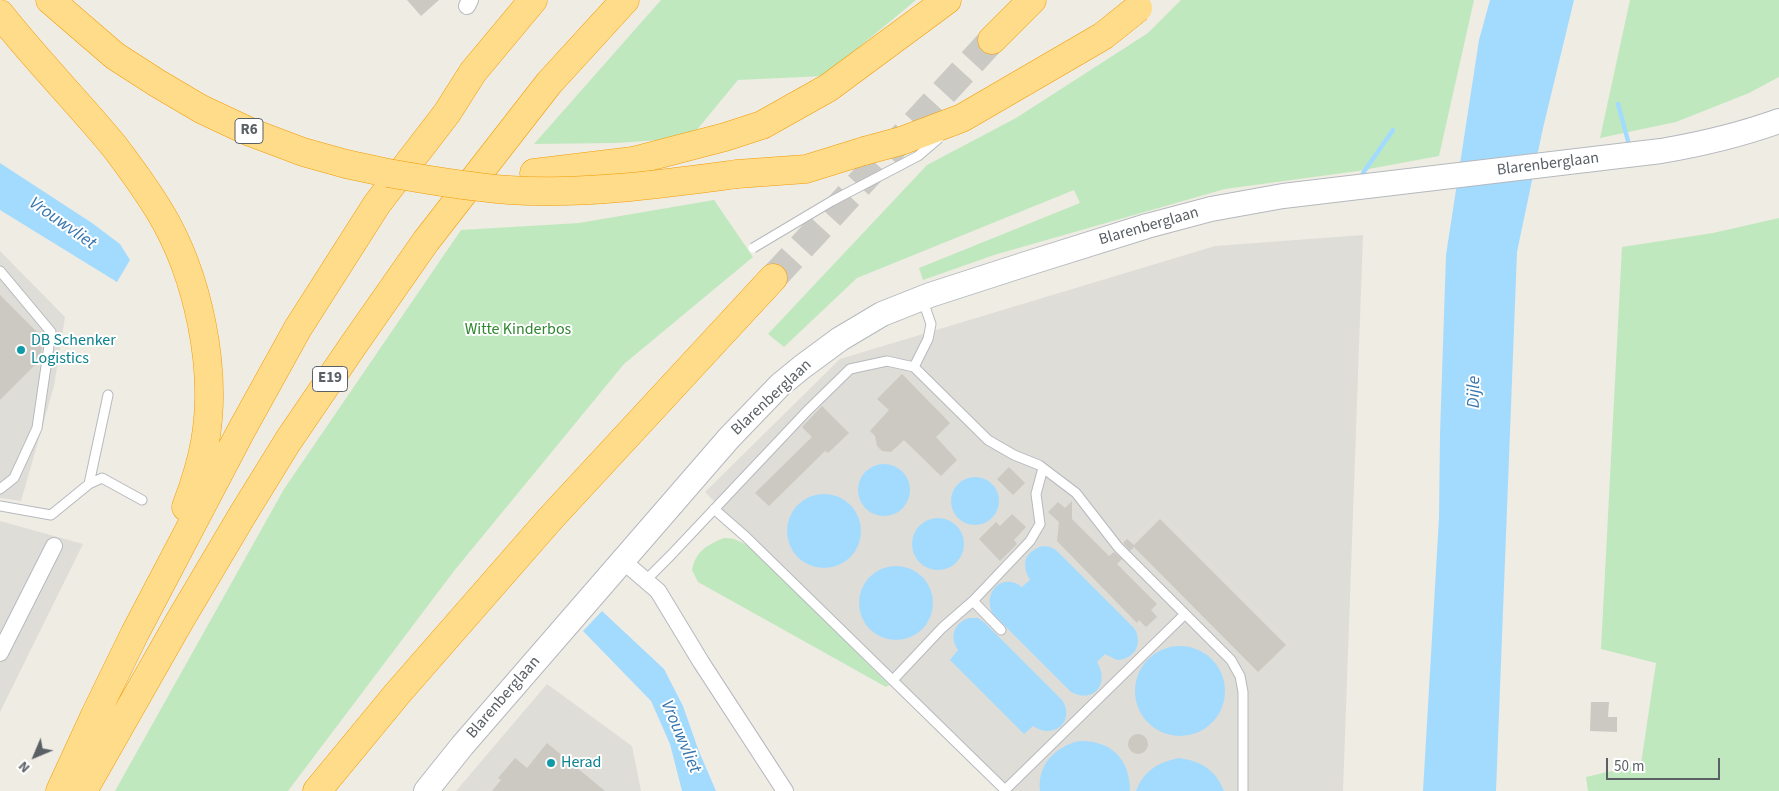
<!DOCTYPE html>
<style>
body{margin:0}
#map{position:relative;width:1779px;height:791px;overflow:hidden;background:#efece3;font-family:"Source Sans 3",sans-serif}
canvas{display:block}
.north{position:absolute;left:10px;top:731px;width:50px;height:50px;-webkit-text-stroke:4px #fff;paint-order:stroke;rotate:225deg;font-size:14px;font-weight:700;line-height:20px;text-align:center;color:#5b6065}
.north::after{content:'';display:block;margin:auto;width:18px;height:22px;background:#5b6065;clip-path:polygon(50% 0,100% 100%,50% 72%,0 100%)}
.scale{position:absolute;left:1606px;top:758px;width:114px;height:22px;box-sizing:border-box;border:2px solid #5b6065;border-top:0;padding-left:6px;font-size:15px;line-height:18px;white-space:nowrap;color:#5b6065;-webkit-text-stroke:4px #fff;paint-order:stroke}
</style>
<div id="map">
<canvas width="1779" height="791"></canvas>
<div class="north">N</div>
<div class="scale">50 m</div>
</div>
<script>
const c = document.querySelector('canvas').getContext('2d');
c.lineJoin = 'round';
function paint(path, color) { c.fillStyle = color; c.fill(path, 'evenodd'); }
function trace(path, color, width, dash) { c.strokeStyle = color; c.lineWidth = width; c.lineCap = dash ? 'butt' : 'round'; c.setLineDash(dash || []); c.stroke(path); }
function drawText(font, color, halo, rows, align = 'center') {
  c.font = font + ' "Source Sans 3",sans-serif'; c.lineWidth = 4; c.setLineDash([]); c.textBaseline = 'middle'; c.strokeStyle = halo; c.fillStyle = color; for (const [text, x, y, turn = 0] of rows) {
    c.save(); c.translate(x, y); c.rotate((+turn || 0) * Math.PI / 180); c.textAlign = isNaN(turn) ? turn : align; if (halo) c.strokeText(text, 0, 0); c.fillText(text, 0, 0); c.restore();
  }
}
const industrial = new Path2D(`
 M1363,235L1343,791H1002L705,492L840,359L1215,246Z
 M0,251L65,317L54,386L21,501L0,498Z
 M0,521L83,544L0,712Z
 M547,684L632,746L641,791H456Z`);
const green = new Path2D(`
 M661,0H916L824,76L738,80L695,132L675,139L616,143L534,144Z
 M1181,0H1474L1439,156L1358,171L1225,189L994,255L923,280L919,268L1080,203L1074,190L857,278L784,347L768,334L927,165L1016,118L1148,33Z
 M1630,0H1779V77L1749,93L1676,122L1600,138Z
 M714,200L753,257L624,364L454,571L288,791H115L284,489L461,230L579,223Z
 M1779,218V791H1588L1586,777L1641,764L1656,663L1601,649L1622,247L1713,233Z
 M724,538C741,537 754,551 766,562L889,685L886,687L698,582L692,570C696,551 707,545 724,538Z`);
const water = new Path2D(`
 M1490,0H1574L1543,128L1517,252L1496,791H1423L1439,518L1440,434L1446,255L1479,40Z
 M0,163L92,223L120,244L130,260L117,282L0,210Z
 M858 490a26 26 0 1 1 52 0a26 26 0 1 1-52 0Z
 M951 501a24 24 0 1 1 48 0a24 24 0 1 1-48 0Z
 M787 531a37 37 0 1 1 74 0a37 37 0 1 1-74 0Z
 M912 544a26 26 0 1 1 52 0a26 26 0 1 1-52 0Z
 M1042,546L1050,547L1056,550L1134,628C1144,643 1134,660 1117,660L1105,654L1097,662C1110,684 1094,704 1071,692L993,614C985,601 992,580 1011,582C1015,582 1019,585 1022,587L1030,580C1021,564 1024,553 1042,546Z
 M859 603a37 37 0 1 1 74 0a37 37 0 1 1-74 0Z
 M602,611L664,669L683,706L698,749L716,791H682L670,744L651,701L583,631Z
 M969,618H978L985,623L1062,700C1076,722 1053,740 1033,726L1024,734L950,660L958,650C949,637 954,623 969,618Z
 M1135 691a45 45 0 1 1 90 0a45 45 0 1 1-90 0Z
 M1079,741C1111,740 1130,759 1130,791H1040C1037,765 1055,747 1079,741Z
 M1179,758C1201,761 1216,770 1224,791H1136C1144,770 1159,762 1179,758Z`);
const stream = new Path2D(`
 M1618,104L1628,141
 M1363,173L1393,130`);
const building = new Path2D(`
 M407,0H439L421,16Z
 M0,295L44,339L39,361L0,400Z
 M902,374L950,423L936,437L957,460L941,476L904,440L891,452L882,451L877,446L875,436L870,431L889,410L877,399Z
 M822,406L849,433L828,453L825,451L769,506L755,493L812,437L802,427Z
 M1009,467L1025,483L1013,495L997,479Z
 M1072,501V519L1109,556L1114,552L1122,559L1117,564L1157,604L1151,610L1157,617L1146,627L1139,620L1137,623L1057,541L1059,522L1048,512L1058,502L1065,508Z
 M1012,514L1026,527L1014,540L1017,544L1000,561L979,539L996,522L1000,526Z
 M1160,519L1286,645L1258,672L1134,547L1130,551L1123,543L1127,539L1134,545Z
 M1591,702H1609L1608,717H1617V732L1590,731Z
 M1128 744a10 10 0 1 1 20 0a10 10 0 1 1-20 0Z
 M547,743L605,791H492L501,780L498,778L515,758L527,768Z`);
const highwayTunnel = new Path2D(`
 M773,278L992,40`);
const lane = new Path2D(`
 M0,271L51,332L37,428L14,478L0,489
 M922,298L931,324L928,339L914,367L988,440L1014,455L1039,465L1076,493L1118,547L1231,660L1240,676L1243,692V791
 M89,484L102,478L142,500
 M0,506L51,515L89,484L108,395
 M714,509L746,537L1006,791
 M646,580L671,555L807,411L850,369L887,361L914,367
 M973,601L1001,630
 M893,680L942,628L973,601L1030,541L1040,524L1036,494L1043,468
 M1005,790L1184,615`);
const street = new Path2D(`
 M467,6L470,0
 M623,561L658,591L701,662L785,791
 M0,653L54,546`);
const secondary = new Path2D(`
 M426,791L462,746L729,438L780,385L802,367L840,339L882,314L930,295L1029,263L1147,226L1211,209L1283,196L1661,151C1702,144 1740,135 1779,121`);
const highway = new Path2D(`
 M50,0L115,56L157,83L201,109L250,132L303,152L346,164L388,173
 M0,14C36,60 77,101 114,146C130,167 146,189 160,212C198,275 218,369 205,442C201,464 194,486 186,507
 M992,40L1032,0
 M534,173L633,161L725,137L762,125L828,88L947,0
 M737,174L806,169L864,151
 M60,791L95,715L135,633L241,431L298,328L377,204L447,113L473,72L533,0
 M83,791L179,622L243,514L288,441L352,347L426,241L549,83L625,0
 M317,791L397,694L550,519L773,278`);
const laneBridge = new Path2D(`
 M753,248L832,201L918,156L939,138`);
const highwayBridge = new Path2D(`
 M864,151L901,141L962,118L1103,36L1138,8
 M388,173C428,180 468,187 509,190C585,195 662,184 737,174`);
const markers = [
 [21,350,5,"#0f9aa8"],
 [551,763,5,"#0f9aa8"]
];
const shields = [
 [249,131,28],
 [330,379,35]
];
const shieldNames = [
 ["R6",249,131],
 ["E19",330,379]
];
const streetNames = [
 ["Blarenberglaan",1548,165,-7],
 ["Blarenberglaan",1149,227,-16],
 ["Blarenberglaan",772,398,-43],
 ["Blarenberglaan",504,698,-49]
];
const parkNames = [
 ["Witte Kinderbos",518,330]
];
const cultureNames = [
 ["DB Schenker",31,341],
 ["Logistics",31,359],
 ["Herad",561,763]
];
const waterNames = [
 ["Vrouwvliet",62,224,35],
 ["Dijle",1475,392,-89],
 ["Vrouwvliet",680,737,67]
];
paint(industrial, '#dfddd7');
paint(green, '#c0e8be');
paint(water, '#a3dbff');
trace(stream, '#a3dbff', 4.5);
paint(building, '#ccc8c2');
trace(highwayTunnel, '#cac9c4', 28, [28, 14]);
trace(lane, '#b6b9be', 11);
trace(street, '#b6b9be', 18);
trace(secondary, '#b4b9be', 26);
trace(highway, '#f29b00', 29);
trace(lane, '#fff', 9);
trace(street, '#fff', 16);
trace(secondary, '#fff', 24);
trace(highway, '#ffdc8a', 28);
trace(laneBridge, '#b6b9be', 11, []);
trace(highwayBridge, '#f29b00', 29, []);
trace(laneBridge, '#fff', 9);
trace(highwayBridge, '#ffdc8a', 28);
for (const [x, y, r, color] of markers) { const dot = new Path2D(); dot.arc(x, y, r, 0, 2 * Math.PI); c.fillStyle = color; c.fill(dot); trace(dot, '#fff', 2); }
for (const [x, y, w] of shields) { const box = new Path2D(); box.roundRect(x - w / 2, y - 12.5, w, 25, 4); c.fillStyle = '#fff'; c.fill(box); trace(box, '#5b6065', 1); }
drawText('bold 15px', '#5b6065', null, shieldNames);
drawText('16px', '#5b6065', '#fff', streetNames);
drawText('16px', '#2f8730', '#fff', parkNames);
drawText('16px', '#0d838f', '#fff', cultureNames, 'left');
drawText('italic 18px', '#3776ae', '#fff', waterNames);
</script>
